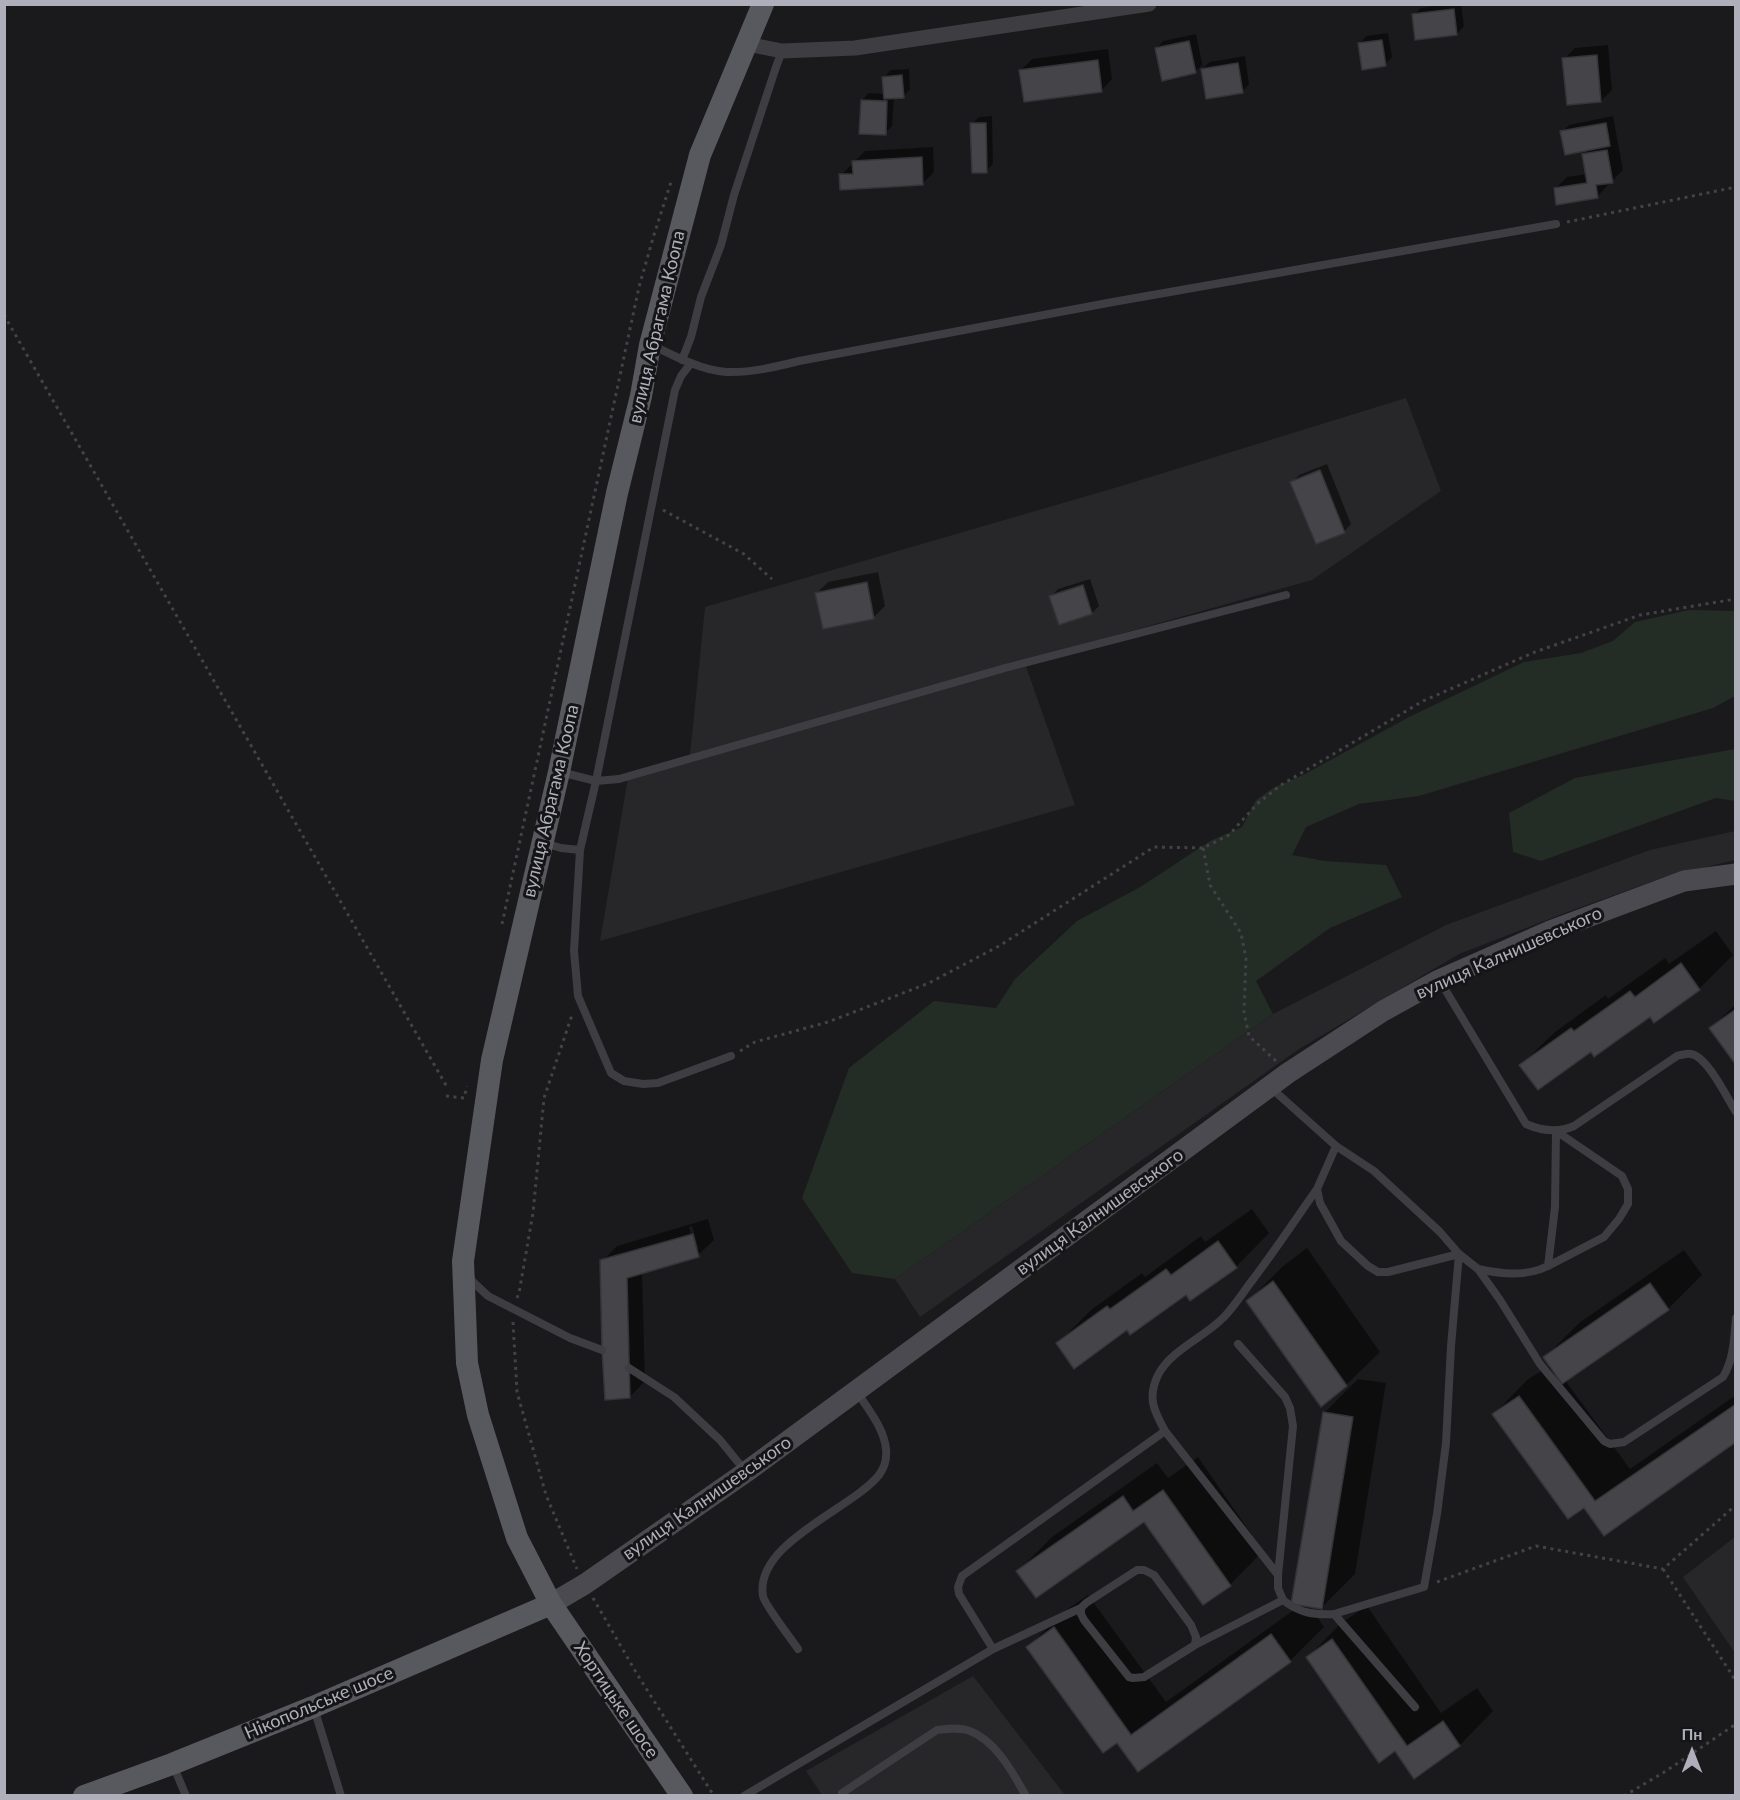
<!DOCTYPE html>
<meta charset="utf-8">
<style>
body{margin:0}
#map{position:relative;width:1740px;height:1800px;overflow:hidden;background:#1a1a1c;font-family:Lato,sans-serif}
canvas{display:block}
.frame{position:absolute;inset:0;border:6px solid #aeafba;pointer-events:none}
.north{position:absolute;left:1662px;top:1722px;width:60px;height:60px;-webkit-text-stroke:4px #151517;paint-order:stroke;rotate:0deg;font-size:16px;font-weight:700;line-height:24px;text-align:center;color:#aeafba}
.north::after{content:'';display:block;margin:auto;width:21px;height:27px;background:#aeafba;clip-path:polygon(50% 0,100% 100%,50% 72%,0 100%)}
</style>
<div id="map">
<canvas width="1740" height="1800"></canvas>
<div class="frame"></div>
<div class="north">Пн</div>
</div>
<script>
const c = document.querySelector('canvas').getContext('2d');
c.lineJoin = 'round';
function paint(path, color) { c.fillStyle = color; c.fill(path, 'evenodd'); }
function trace(path, color, width, dash) { c.strokeStyle = color; c.lineWidth = width; c.lineCap = dash ? 'butt' : 'round'; c.setLineDash(dash || []); c.stroke(path); }
function drawText(font, color, halo, rows, align = 'center') {
  c.font = font + ' Lato,sans-serif'; c.lineWidth = 6; c.setLineDash([]); c.textBaseline = 'middle'; c.strokeStyle = halo; c.fillStyle = color; for (const [text, x, y, turn = 0] of rows) {
    c.save(); c.translate(x, y); c.rotate((+turn || 0) * Math.PI / 180); c.textAlign = isNaN(turn) ? turn : align; if (halo) c.strokeText(text, 0, 0); c.fillText(text, 0, 0); c.restore();
  }
}
const built = new Path2D(`
 M1406,398L1441,491L1312,580L1024,661L1075,805L600,941L629,772L690,755L705,607L1118,487Z
 M1735,831V860L1662,878L1570,911L1459,954L1299,1049L920,1317L895,1279L1273,1014L1446,925L1650,850Z
 M1735,1537V1653L1683,1577Z
 M973,1676L1065,1795H822L806,1771Z`);
const green = new Path2D(`
 M1689,610L1735,611V696L1713,708L1419,796L1359,804L1306,827L1292,855L1325,861L1386,865L1402,897L1330,928L1256,981L1273,1014L895,1279L852,1273L802,1198L849,1068L934,1001L996,1008L1015,979L1077,921L1142,886L1210,841L1242,827L1256,800L1273,788L1305,774L1409,717L1524,662L1581,653L1613,641L1635,622Z
 M1735,749V801L1716,798L1541,861L1513,852L1509,813L1575,778Z`);
const shadow = new Path2D(`
 M1446,4H1461L1464,26L1457,34L1414,15L1421,8Z
 M1388,33L1392,57L1385,65L1359,44L1366,36Z
 M1196,34L1203,68L1210,62L1245,56L1249,84L1242,92L1207,97L1202,65L1195,72L1156,49L1163,41Z
 M1608,45L1612,90L1601,101L1564,59L1575,48Z
 M1108,49L1112,79L1101,91L1021,70L1032,59Z
 M909,69L910,89L903,97H894L892,126L885,133L862,100L869,93L885,94L884,77L891,70Z
 M992,116L993,164L986,171L972,124L979,117Z
 M1613,116L1623,170L1612,181L1608,182V185L1597,197L1555,189L1567,177L1587,174L1584,154L1590,148L1562,132L1569,125Z
 M933,147L934,172L923,183L841,175L865,151Z
 M1327,464L1351,524L1344,532L1292,482L1299,475Z
 M878,572L885,606L873,618L817,593L828,582Z
 M1090,579L1099,606L1092,613L1051,596L1058,589Z
 M1716,931L1733,955L1699,989L1654,1021L1650,1015L1591,1050L1521,1065L1555,1032L1606,995L1608,999L1665,958L1669,964Z
 M1736,1004V1062L1711,1028Z
 M1252,1209L1269,1233L1236,1267L1187,1293L1058,1343L1091,1310L1142,1273L1145,1277L1201,1236L1205,1242Z
 M708,1219L714,1240L698,1255L642,1272L645,1381L630,1397L602,1261L617,1246ZM692,1226L698,1248H695L689,1227Z
 M1307,1248L1380,1352L1346,1385L1248,1301L1282,1267Z
 M1684,1250L1702,1275L1668,1309L1565,1380L1630,1469L1736,1395V1440L1584,1506L1494,1414L1527,1380L1551,1365L1545,1357L1579,1323Z
 M1358,1379L1386,1383L1355,1574L1321,1608L1309,1605L1324,1627L1290,1661L1139,1770L1118,1741L1028,1647L1062,1613L1088,1595L1166,1702L1302,1604L1324,1413Z
 M1198,1457L1263,1551L1230,1585L1145,1520L1018,1571L1052,1537L1157,1463L1168,1478Z
 M1367,1606L1441,1713L1477,1688L1493,1711L1460,1745L1414,1777L1395,1749L1308,1657L1341,1623Z`);
const building = new Path2D(`
 M1454,9L1457,35L1415,40L1412,14Z
 M1382,40L1386,66L1362,70L1358,43Z
 M1189,41L1196,73L1162,81L1155,48Z
 M1597,55L1601,102L1567,105L1562,58Z
 M1098,60L1102,92L1024,102L1019,70Z
 M1238,63L1243,93L1206,99L1201,69Z
 M902,75L904,98L884,99L882,77Z
 M861,100L887,101L886,135L859,134Z
 M970,123H986L987,173H972Z
 M1606,123L1610,146L1565,155L1560,131Z
 M1607,150L1613,183L1596,185L1598,198L1556,205L1554,188L1587,183L1582,154Z
 M922,157L923,185L840,190L839,174H853L852,161Z
 M1320,470L1345,533L1316,544L1290,482Z
 M867,582L874,619L823,629L815,593Z
 M1083,585L1092,614L1059,625L1049,596Z
 M1681,963L1700,990L1654,1023L1650,1017L1594,1057L1591,1052L1538,1090L1519,1065L1571,1028L1574,1031L1630,991L1635,997Z
 M1736,1009V1065L1709,1028Z
 M693,1234L699,1257L627,1278L630,1398L605,1400L602,1350L600,1260Z
 M1218,1241L1237,1268L1190,1301L1186,1295L1130,1335L1127,1330L1074,1369L1056,1343L1107,1306L1110,1309L1166,1269L1171,1275Z
 M1273,1281L1347,1386L1321,1407L1246,1301Z
 M1650,1283L1669,1310L1562,1384L1543,1357Z
 M1519,1396L1595,1501L1736,1404V1442L1604,1536L1584,1508L1568,1519L1492,1414Z
 M1323,1412L1353,1417L1322,1609L1291,1604Z
 M1163,1490L1231,1586L1203,1605L1144,1522L1036,1598L1016,1571L1123,1496L1133,1511Z
 M1054,1627L1131,1735L1271,1634L1291,1662L1138,1772L1117,1743L1103,1753L1026,1647Z
 M1332,1639L1407,1746L1443,1721L1460,1746L1414,1779L1395,1751L1379,1763L1306,1657Z`);
const path = new Path2D(`
 M1567,222L1736,187
 M4,315L447,1087
 M663,510L744,554L772,579
 M1203,848L1210,885L1241,933L1246,959L1244,1012L1249,1036L1276,1061
 M502,924L639,287L653,238L671,182
 M740,1051L755,1042L828,1022L929,983L999,946L1154,847L1203,848L1229,835L1257,804L1281,785L1423,701L1535,652L1640,615L1736,599
 M446,1096L464,1098L467,1086
 M517,1298L519,1293L533,1213L544,1098L572,1015
 M513,1322L517,1392L546,1495L577,1569
 M1663,1569L1736,1681
 M1437,1582L1536,1546L1663,1569L1736,1505
 M593,1598L637,1674L714,1796
 M1624,1796L1666,1771L1736,1724`);
const lane = new Path2D(`
 M652,345C672,355 703,371 726,372C751,373 775,367 799,361L1113,302L1556,224
 M682,360L691,337L701,297L721,245L734,195L776,67L782,51
 M560,772L596,781L619,779L1005,668L1286,595
 M544,843L561,848L580,850L574,951L578,996L611,1073L624,1081L643,1084L658,1083L731,1056
 M580,850L596,781L675,390L681,376L691,363
 M1440,981L1526,1124C1542,1131 1558,1133 1574,1126L1677,1056C1681,1055 1687,1053 1691,1054C1707,1056 1727,1098 1736,1112
 M1270,1087L1336,1146L1374,1171L1440,1232L1459,1254L1478,1269L1500,1300L1540,1364L1604,1441L1610,1444L1624,1442L1723,1377C1734,1359 1734,1338 1736,1318
 M1478,1269C1501,1274 1526,1277 1548,1266L1604,1237L1619,1219L1628,1204V1189L1622,1176L1556,1131L1555,1207L1548,1266
 M470,1276L472,1281L488,1296L570,1338L602,1350
 M629,1368L674,1397L720,1440L746,1472
 M1278,1575L1165,1431C1154,1411 1147,1398 1158,1375C1171,1350 1203,1338 1223,1318C1233,1308 1242,1294 1251,1282C1274,1252 1295,1220 1317,1189
 M1283,1600C1299,1613 1314,1615 1334,1614L1415,1707
 M1081,1608V1614L1084,1620L1129,1677L1133,1678L1144,1677L1195,1645
 M1334,1614L1424,1587L1437,1514L1446,1443L1451,1346L1459,1254L1388,1272H1378L1368,1266L1341,1241L1320,1203L1317,1189L1336,1146
 M798,1649C792,1640 764,1604 763,1596C754,1543 852,1509 879,1475C885,1467 887,1458 886,1449C884,1428 868,1409 857,1392
 M993,1649L959,1594L958,1587L962,1576L1165,1431
 M314,1708L341,1796
 M173,1765L186,1796
 M744,1796L993,1649L1081,1608L1086,1603L1137,1570H1144L1154,1575L1191,1625L1196,1637L1195,1645L1283,1600L1278,1588V1575L1293,1426L1290,1408L1285,1397L1238,1344
 M844,1796L842,1793L937,1730C948,1729 959,1727 970,1731C996,1741 1013,1773 1026,1796`);
const street = new Path2D(`
 M747,44L782,51L855,48L1149,4`);
const secondary = new Path2D(`
 M551,1604L585,1584L746,1472L1288,1073L1383,1011L1439,980L1550,931L1684,881L1736,874`);
const primary = new Path2D(`
 M84,1796L172,1764L313,1707L551,1604
 M682,1796L551,1604L517,1538L478,1415L467,1363L463,1261L492,1060L559,772L617,493L641,396L650,345L700,155L763,4`);
const streetNames = [
 ["вулиця Абрагама Коопа",657,327,-77],
 ["вулиця Абрагама Коопа",551,801,-77],
 ["вулиця Калнишевського",1509,953,-24],
 ["вулиця Калнишевського",1100,1212,-36],
 ["вулиця Калнишевського",707,1498,-35],
 ["Хортицьке шосе",616,1700,56],
 ["Нікопольське шосе",319,1703,-23]
];
paint(built, '#272629');
paint(green, '#242c26');
paint(shadow, '#0007');
paint(building, '#454449');
trace(building, '#353438', 1.5);
trace(path, '#424247', 3, [3, 4.5]);
trace(lane, '#3e3d42', 8);
trace(street, '#3e3d42', 15);
trace(secondary, '#4a4a50', 21);
trace(primary, '#58585f', 22);
drawText('18px', '#aeafba', '#151517', streetNames);
</script>
